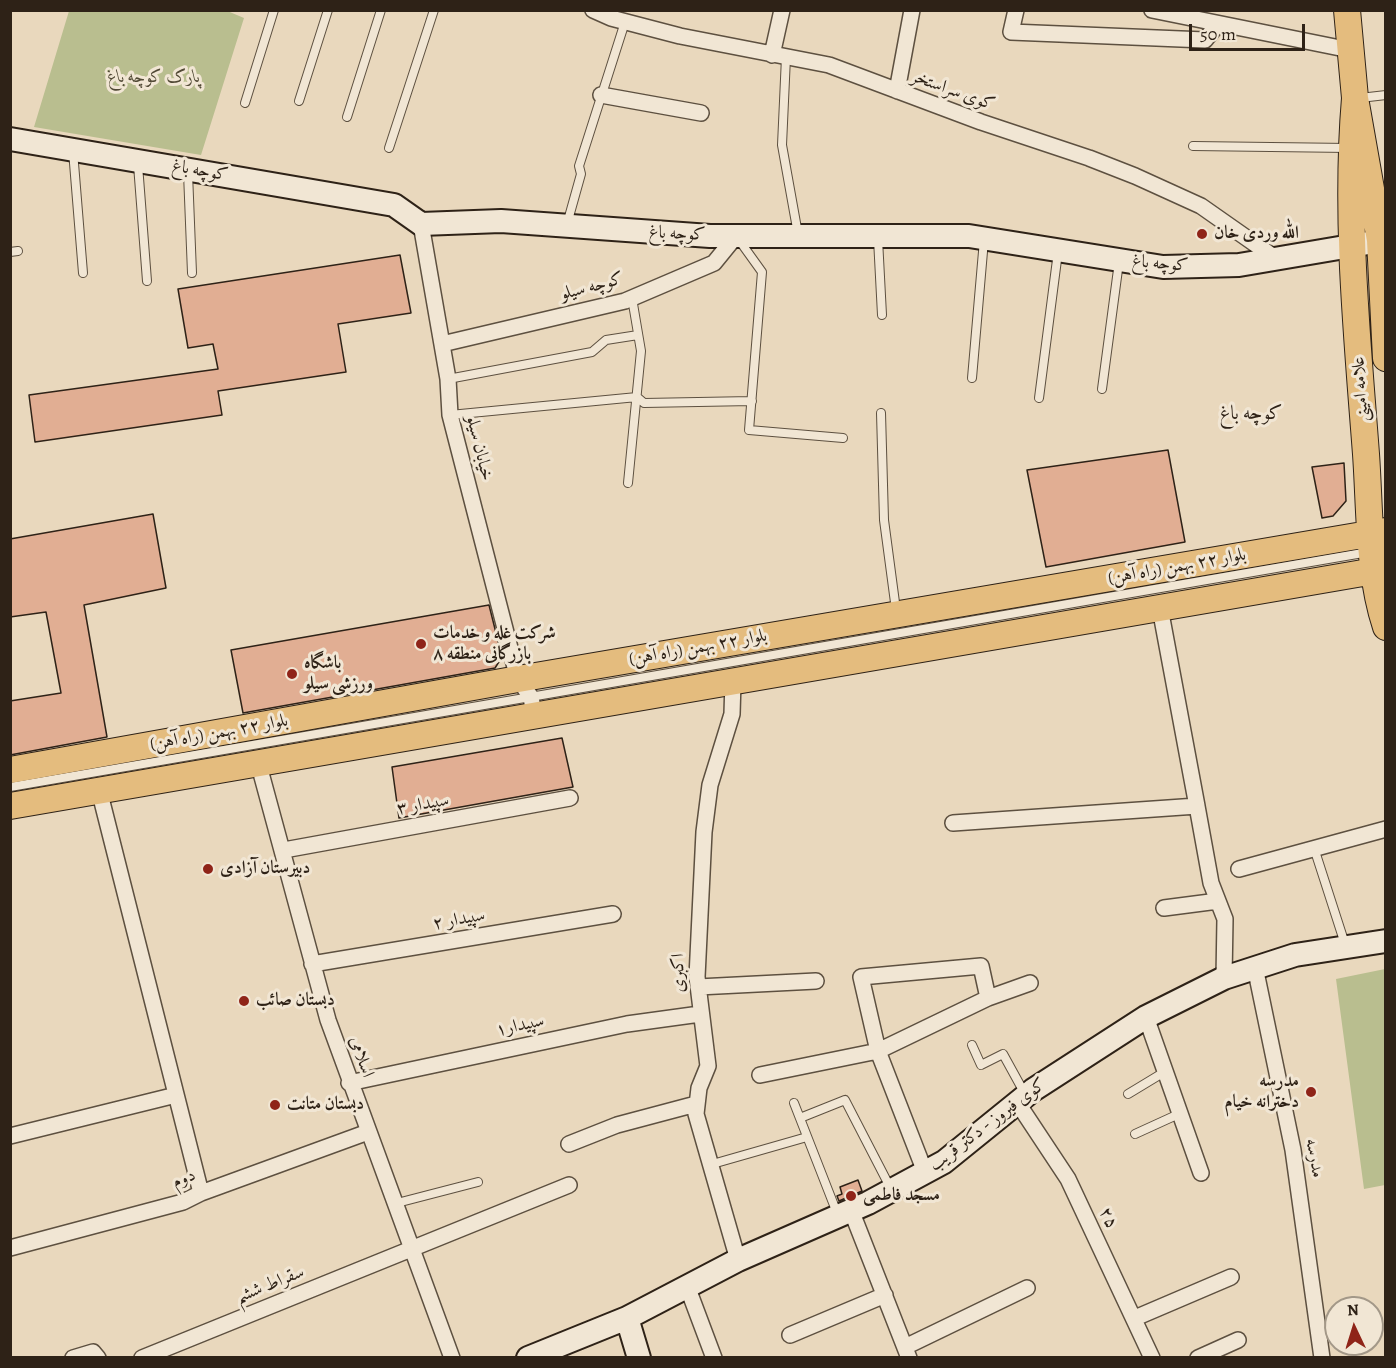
<!DOCTYPE html>
<meta charset="utf-8">
<style>
body{margin:0}
#map{position:relative;width:1396px;height:1368px;overflow:hidden;background:#e9d8bd;font-family:Alegreya,serif}
canvas{display:block}
.frame{position:absolute;inset:0;border:12px solid #2e2217;pointer-events:none}
.north{position:absolute;left:1324px;top:1296px;width:60px;height:60px;box-sizing:border-box;background:#f1e6d4;border:2px solid #a39888;border-radius:50%;rotate:356deg;font-size:16px;font-weight:700;line-height:24px;text-align:center;color:#2e2217}
.north::after{content:'';display:block;margin:auto;width:21px;height:27px;background:#8f2418;clip-path:polygon(50% 0,100% 100%,50% 72%,0 100%)}
.scale{position:absolute;left:1189px;top:24px;width:116px;height:27px;box-sizing:border-box;border:3px solid #2e2217;border-top:0;padding-left:8px;font-size:18px;line-height:21px;white-space:nowrap;color:#2e2217;-webkit-text-stroke:4px #f1e6d4;paint-order:stroke}
</style>
<div id="map">
<canvas width="1396" height="1368"></canvas>
<div class="frame"></div>
<div class="north">N</div>
<div class="scale">50 m</div>
</div>
<script>
const c = document.querySelector('canvas').getContext('2d');
c.lineJoin = 'round';
function paint(path, color) { c.fillStyle = color; c.fill(path, 'evenodd'); }
function trace(path, color, width, dash) { c.strokeStyle = color; c.lineWidth = width; c.lineCap = dash ? 'butt' : 'round'; c.setLineDash(dash || []); c.stroke(path); }
function drawText(font, color, halo, rows, align = 'center') {
  c.font = font + ' Alegreya,Amiri,serif'; c.lineWidth = 6; c.setLineDash([]); c.textBaseline = 'middle'; c.strokeStyle = halo; c.fillStyle = color; for (const [text, x, y, turn = 0] of rows) {
    c.save(); c.translate(x, y); c.rotate((+turn || 0) * Math.PI / 180); c.textAlign = isNaN(turn) ? turn : align; if (halo) c.strokeText(text, 0, 0); c.fillText(text, 0, 0); c.restore();
  }
}
const green = new Path2D(`
 M225,10L244,18L201,155L34,127L69,11Z
 M1385,969V1185L1364,1189L1336,979Z`);
const building = new Path2D(`
 M400,255L411,313L338,324L346,372L218,391L222,415L35,442L29,395L218,369L213,344L188,348L178,289Z
 M1168,450L1185,542L1046,567L1027,470Z
 M1344,463L1346,501L1333,516L1322,518L1312,467Z
 M153,514L166,588L84,605L107,737L10,755V701L61,693L46,612L10,617V539Z
 M489,605L502,657L495,668L243,713L231,650Z
 M562,738L573,787L399,818L392,767Z
 M858,1180L862,1191L839,1201L837,1196L842,1194L840,1187Z`);
const service = new Path2D(`
 M786,57L782,145L798,234
 M1360,98L1386,95
 M299,101L328,10
 M245,103L274,10
 M347,117L381,10
 M1193,146L1349,148
 M389,148L434,10
 M73,151L83,273
 M138,165L147,281
 M188,173L192,273
 M567,224L581,174L579,166L625,22
 M878,239L882,315
 M739,240L762,272L749,430L843,438
 M10,252L18,251
 M972,378L984,240
 M448,379L592,352L606,340L638,335
 M1102,389L1119,262
 M1039,398L1058,252
 M881,413L884,520L896,610
 M450,415L637,397L644,403L752,401
 M628,483L641,351L632,298
 M10,787L1386,549
 M1314,848L1345,944
 M972,1045L981,1065L1003,1054L1025,1094
 M1128,1094L1166,1071
 M794,1103L837,1213
 M800,1118L845,1100L891,1189
 M1135,1134L1181,1113
 M709,1165L807,1137
 M397,1203L478,1182`);
const minor = new Path2D(`
 M593,10L611,18L680,36L829,65L981,122L1089,158L1135,176L1201,206L1278,260
 M1016,10L1011,32L1205,40L1218,24
 M1152,10L1350,50
 M772,55L782,10
 M897,91L912,10
 M601,95L701,113
 M421,224L448,379L450,415L518,679L531,697L534,715
 M442,344L625,301L714,263L736,236
 M1160,608L1197,806
 M733,681L732,714L710,785L704,832L697,977L708,1066L699,1088L696,1114L738,1260
 M258,762L328,1020L452,1358
 M99,790L201,1193
 M953,823L1197,806L1211,883L1225,919L1224,978
 M284,850L570,798
 M1239,869L1386,829
 M1164,908L1218,901
 M312,964L613,914
 M1255,967L1293,1150L1322,1358
 M698,987L816,981
 M1146,1017L1201,1173
 M760,1075L878,1051L988,998L1030,983
 M349,1083L627,1024L700,1014
 M1017,1102L1068,1179L1152,1358
 M10,1136L176,1095
 M569,1144L617,1125L696,1104
 M925,1172L878,1051L861,977L981,966L988,998
 M851,1210L909,1358
 M10,1248L183,1202L201,1193L368,1132
 M687,1286L714,1358
 M1135,1318L1231,1277
 M790,1335L885,1295
 M905,1347L1027,1288
 M73,1358L93,1352L98,1358
 M142,1358L569,1185
 M1198,1358L1238,1340`);
const secondary = new Path2D(`
 M10,139L394,205L421,224L501,221L710,236H969L1163,267L1239,265L1386,240
 M627,1318L639,1358
 M528,1358L627,1318L738,1260L868,1203L944,1162L1033,1090L1146,1017L1224,978L1295,955L1386,941`);
const primary = new Path2D(`
 M1347,10L1355,98L1380,240L1386,358
 M1355,98C1345,217 1357,335 1366,454C1370,510 1368,573 1386,627
 M10,770L518,679L1386,531
 M10,806L1386,569`);
const markers = [
 [1202,234,6,"#8f2418"],
 [421,644,6,"#8f2418"],
 [292,674,6,"#8f2418"],
 [208,869,6,"#8f2418"],
 [244,1001,6,"#8f2418"],
 [1311,1092,6,"#8f2418"],
 [275,1105,6,"#8f2418"],
 [851,1196,6,"#8f2418"]
];
const parkNames = [
 ["پارک کوچه باغ",154,78]
];
const streetNames = [
 ["کوی سراستخر",953,91,20],
 ["کوچه باغ",200,171,10],
 ["کوچه باغ",677,234,3],
 ["کوچه باغ",1160,264,5],
 ["کوچه سیلو",592,287,-15],
 ["علامه امینی",1361,389,-94],
 ["خیابان سیلو",479,448,76],
 ["بلوار ۲۲ بهمن (راه آهن)",1177,567,-10],
 ["بلوار ۲۲ بهمن (راه آهن)",698,648,-10],
 ["بلوار ۲۲ بهمن (راه آهن)",219,733,-10],
 ["سپیدار ۳",423,805,-10],
 ["سپیدار ۲",459,920,-10],
 ["اکبری",679,973,-91],
 ["سپیدار۱",520,1026,-12],
 ["اسلامی",361,1057,71],
 ["کوی فیروز - دکتر قریب",988,1125,-37],
 ["مدرسه",1314,1158,80],
 ["دوم",184,1179,-22],
 ["۲۵",1108,1218,64],
 ["سقراط ششم",270,1285,-22]
];
const poiNames = [
 ["الله وردی خان",1214,234],
 ["شرکت غله و خدمات",433,634],
 ["بازرگانی منطقه ۸",433,655],
 ["باشگاه",304,664],
 ["ورزشی سیلو",304,685],
 ["دبیرستان آزادی",220,869],
 ["دبستان صائب",256,1001],
 ["مدرسه",1299,1082,"right"],
 ["دخترانه خیام",1299,1103,"right"],
 ["دبستان متانت",287,1105],
 ["مسجد فاطمی",863,1196]
];
const neighbourhoodNames = [
 ["کوچه باغ",1251,414]
];
paint(green, '#b9be8f');
paint(building, '#e1ae93');
trace(building, '#2e2217', 1.5);
trace(service, '#5d5040', 10);
trace(minor, '#5d5040', 18);
trace(secondary, '#2e2217', 26);
trace(primary, '#2e2217', 28);
trace(service, '#f1e6d4', 8);
trace(minor, '#f1e6d4', 15);
trace(secondary, '#f1e6d4', 22);
trace(primary, '#e4bc7e', 26);
for (const [x, y, r, color] of markers) { const dot = new Path2D(); dot.arc(x, y, r, 0, 2 * Math.PI); c.fillStyle = color; c.fill(dot); trace(dot, '#f1e6d4', 2); }
drawText('italic 18px', '#514935', '#f1e6d4', parkNames);
drawText('18px', '#2e2217', '#f1e6d4', streetNames);
drawText('bold 18px', '#2e2217', '#f1e6d4', poiNames, 'left');
drawText('20px', '#2e2217', '#f1e6d4', neighbourhoodNames);
</script>
